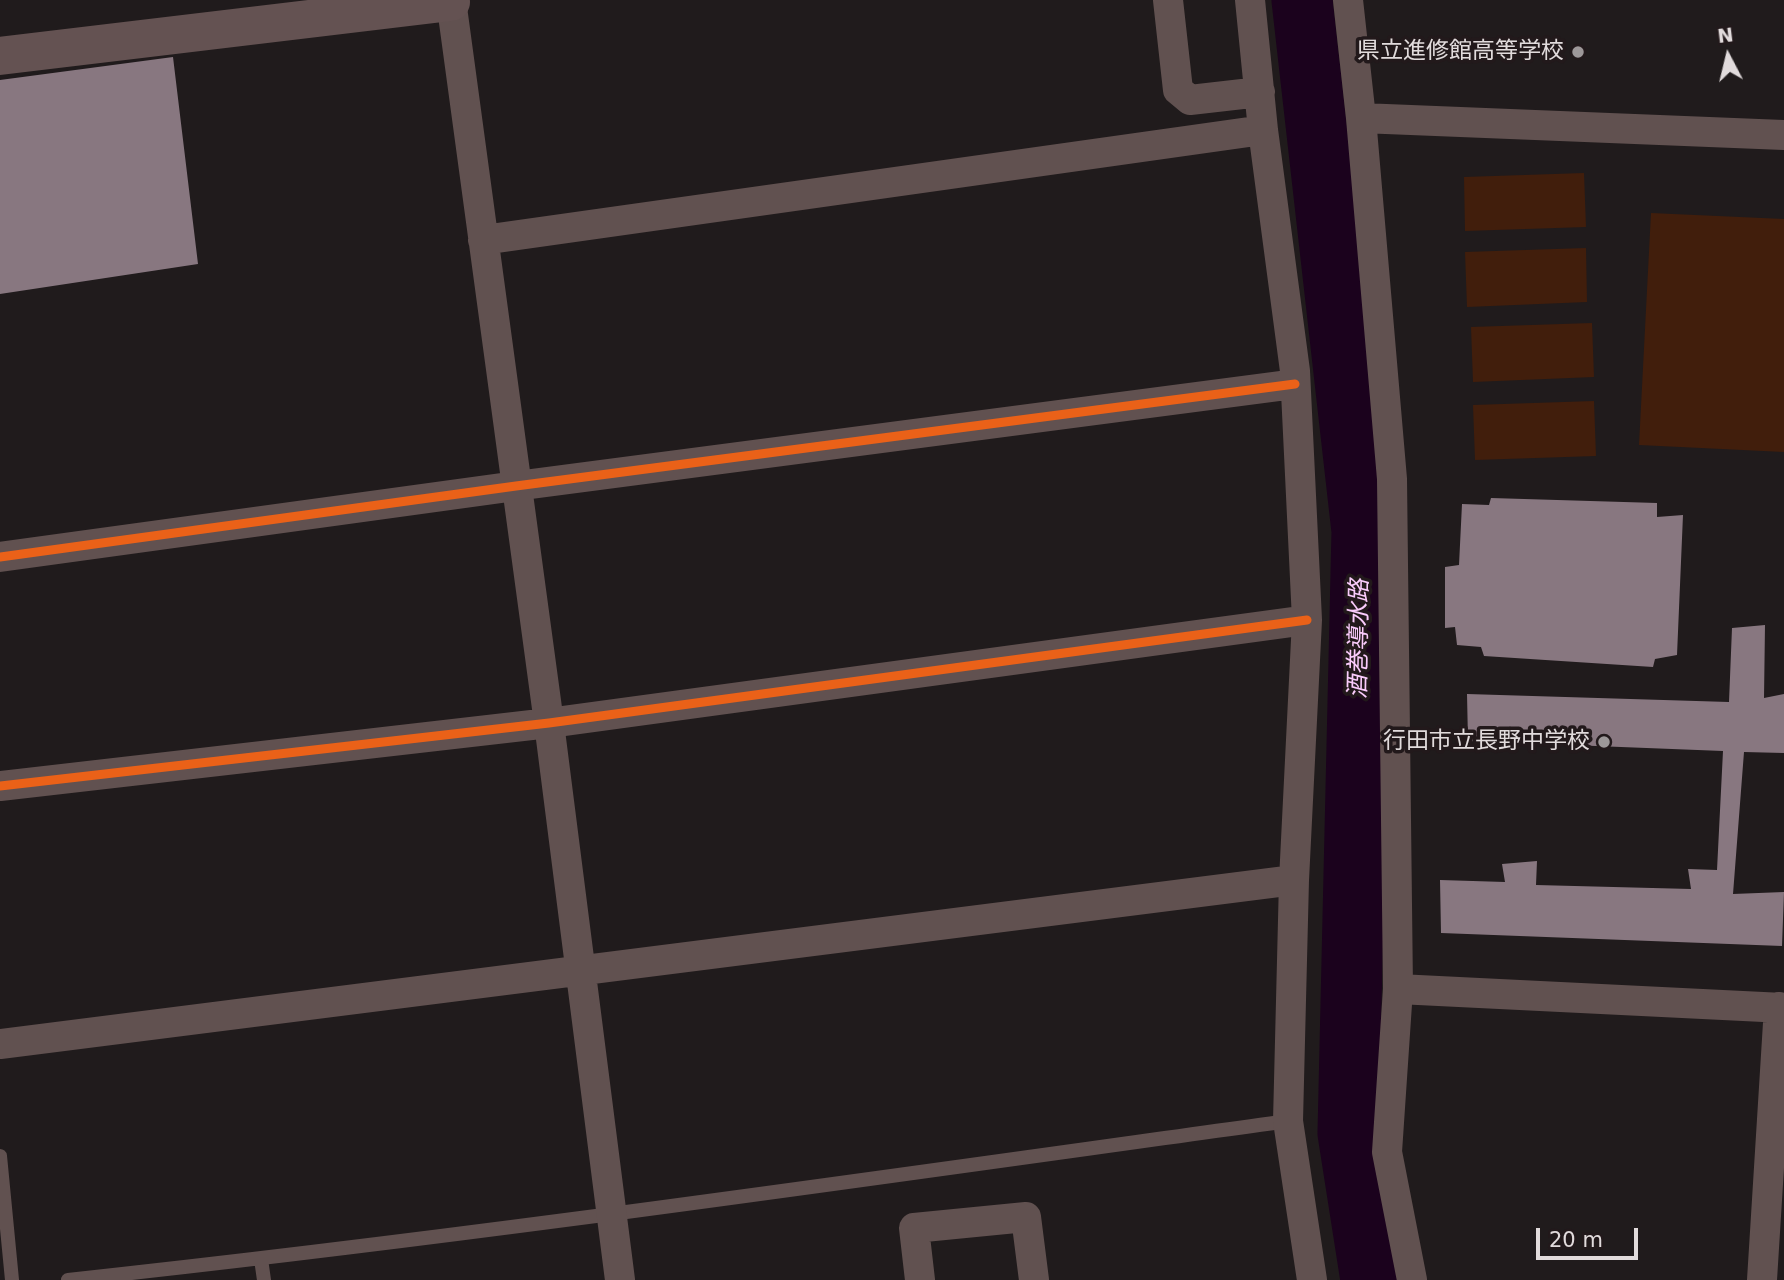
<!DOCTYPE html>
<meta charset="utf-8">
<style>
body{margin:0}
#map{position:relative;width:1784px;height:1280px;overflow:hidden;background:#201b1c;font-family:"DejaVu Sans",sans-serif}
canvas{display:block}
.north{position:absolute;left:1693px;top:21px;width:70px;height:70px;-webkit-text-stroke:5px #22191b;paint-order:stroke;rotate:353deg;font-size:19px;font-weight:700;line-height:28px;text-align:center;color:#e1dbdc}
.north::after{content:'';display:block;margin:auto;width:24px;height:32px;background:#e1dbdc;clip-path:polygon(50% 0,100% 100%,50% 72%,0 100%)}
.scale{position:absolute;left:1536px;top:1228px;width:102px;height:32px;box-sizing:border-box;border:4px solid #e1dbdc;border-top:0;padding-left:9px;font-size:21px;line-height:24px;white-space:nowrap;color:#e1dbdc;-webkit-text-stroke:5px #22191b;paint-order:stroke}
</style>
<div id="map">
<canvas width="1784" height="1280"></canvas>
<div class="north">N</div>
<div class="scale">20 m</div>
</div>
<script>
const c = document.querySelector('canvas').getContext('2d');
c.lineJoin = 'round';
function paint(path, color) { c.fillStyle = color; c.fill(path, 'evenodd'); }
function trace(path, color, width, dash) { c.strokeStyle = color; c.lineWidth = width; c.lineCap = dash ? 'butt' : 'round'; c.setLineDash(dash || []); c.stroke(path); }
function drawText(font, color, halo, rows, align = 'center') {
  c.font = font + ' "DejaVu Sans","Noto Sans JP",sans-serif'; c.lineWidth = 7; c.setLineDash([]); c.textBaseline = 'middle'; c.strokeStyle = halo; c.fillStyle = color; for (const [text, x, y, turn = 0] of rows) {
    c.save(); c.translate(x, y); c.rotate((+turn || 0) * Math.PI / 180); c.textAlign = isNaN(turn) ? turn : align; if (halo) c.strokeText(text, 0, 0); c.fillText(text, 0, 0); c.restore();
  }
}
const green = new Path2D(`
 M1584,173L1586,227L1465,231L1464,177Z
 M1651,213L1784,219V452L1639,445Z
 M1586,248L1587,302L1467,307L1465,252Z
 M1592,323L1594,377L1473,382L1471,327Z
 M1594,401L1596,456L1475,460L1473,405Z`);
const river = new Path2D(`
 M1302,0L1362,531L1348,1133L1371,1280`);
const building = new Path2D(`
 M173,57L198,264L0,294V80Z
 M1491,498L1657,503V517L1683,515L1677,655L1655,659L1653,667L1484,656L1481,647L1457,645L1455,627L1445,628V567L1459,565L1462,504L1489,505Z
 M1765,625L1764,698L1784,694V753L1744,752L1733,894L1784,892L1782,946L1441,933L1440,880L1505,882L1502,864L1537,861L1536,885L1691,889L1688,869L1717,870L1723,751L1468,741L1467,694L1729,702L1732,628Z`);
const lane = new Path2D(`
 M0,1156L12,1280
 M261,1259L264,1280
 M68,1280C476,1236 882,1177 1288,1121`);
const street = new Path2D(`
 M451,0L549,723L620,1280
 M1168,0L1178,90L1190,100L1260,92
 M1250,0L1263,130L1295,371L1307,620L1294,880L1288,1121L1312,1280
 M1348,0L1361,118L1784,135
 M1361,118L1392,479L1398,989L1387,1152L1412,1280
 M483,240L1263,130
 M0,557L516,486L1295,384
 M0,786L549,723L1307,620
 M1398,989L1784,1008
 M0,1044L1294,880
 M920,1280L914,1228L1026,1217L1034,1280
 M1762,1280L1779,1007`);
const secondary = new Path2D(`
 M0,56L451,2`);
const cycleway = new Path2D(`
 M0,557L516,486L1295,384
 M0,786L549,723L1307,620`);
const markers = [
 [1578,52,7,"#9d9899"],
 [1604,742,7,"#9d9899"]
];
const poiNames = [
 ["県立進修館高等学校",1564,52],
 ["行田市立長野中学校",1590,742]
];
const waterNames = [
 ["酒巻導水路",1360,639,-89]
];
paint(green, '#411e0c');
trace(river, '#1b021d', 61);
paint(building, '#887780');
trace(lane, '#615150', 14);
trace(street, '#615150', 30);
trace(secondary, '#645252', 38);
trace(cycleway, '#ea6118', 9);
for (const [x, y, r, color] of markers) { const dot = new Path2D(); dot.arc(x, y, r, 0, 2 * Math.PI); c.fillStyle = color; c.fill(dot); trace(dot, '#22191b', 2.5); }
drawText('23px', '#e1dbdc', '#22191b', poiNames, 'right');
drawText('italic 24px', '#faccfc', '#22191b', waterNames);
</script>
